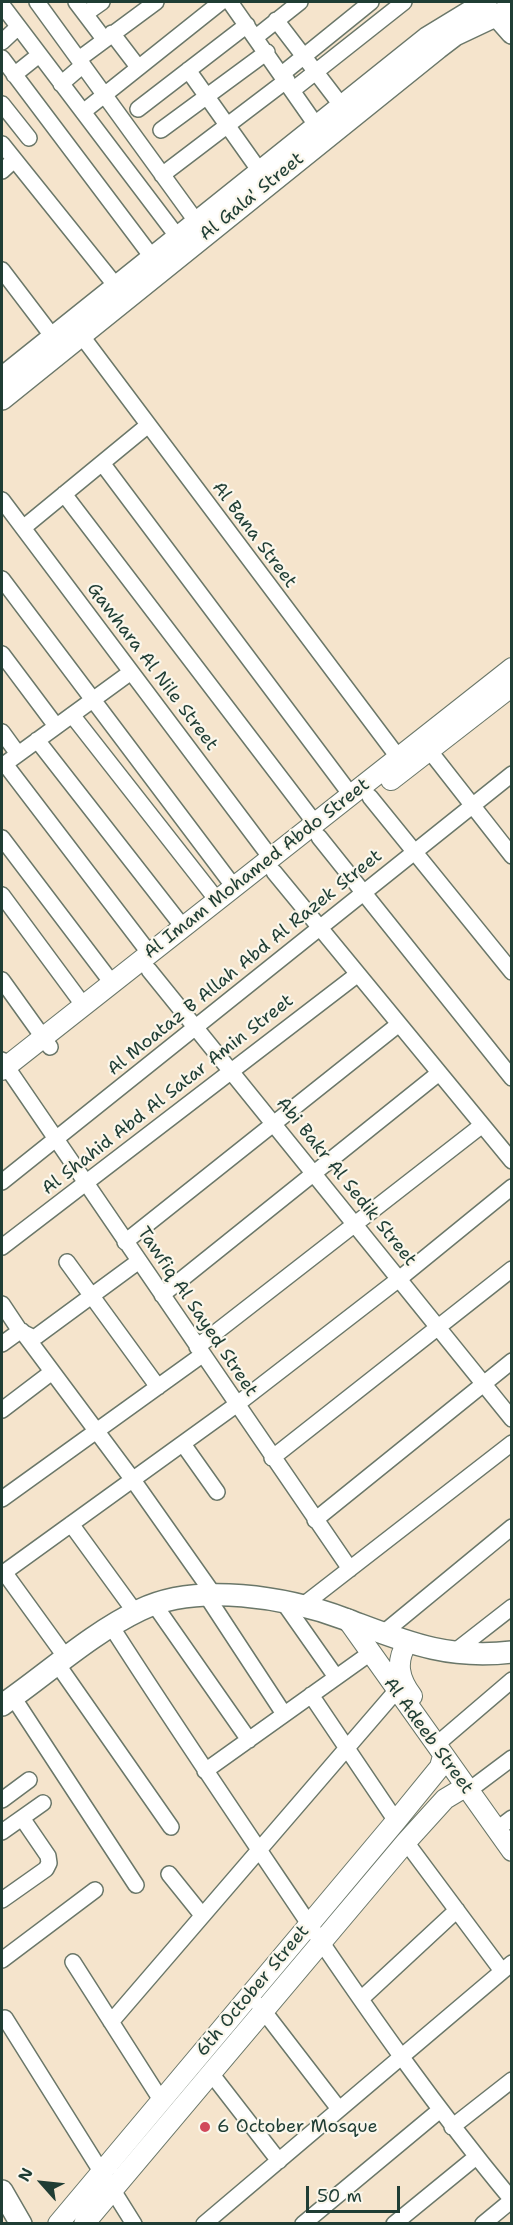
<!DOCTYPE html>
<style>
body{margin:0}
#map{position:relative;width:513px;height:2225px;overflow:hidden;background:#f5e4cc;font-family:"Shantell Sans",sans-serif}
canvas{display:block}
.frame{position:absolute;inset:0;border:3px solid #1f3d34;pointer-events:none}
.north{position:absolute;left:12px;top:2153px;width:60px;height:60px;-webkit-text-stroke:4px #fbf7ec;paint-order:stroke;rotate:297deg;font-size:16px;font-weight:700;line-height:24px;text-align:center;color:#1f3d34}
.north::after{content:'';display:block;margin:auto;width:21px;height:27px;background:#1f3d34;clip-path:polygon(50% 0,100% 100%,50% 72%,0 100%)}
.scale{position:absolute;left:306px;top:2186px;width:94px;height:27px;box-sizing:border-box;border:3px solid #1f3d34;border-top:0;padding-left:8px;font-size:18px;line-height:21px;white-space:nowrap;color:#1f3d34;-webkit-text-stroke:4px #fbf7ec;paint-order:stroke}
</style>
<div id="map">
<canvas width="513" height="2225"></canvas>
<div class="frame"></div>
<div class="north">N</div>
<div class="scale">50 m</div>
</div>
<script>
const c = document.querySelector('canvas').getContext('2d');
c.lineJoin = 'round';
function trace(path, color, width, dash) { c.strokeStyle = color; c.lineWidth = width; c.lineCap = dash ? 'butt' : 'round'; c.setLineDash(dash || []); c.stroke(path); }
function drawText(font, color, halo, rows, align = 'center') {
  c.font = font + ' "Shantell Sans",sans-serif'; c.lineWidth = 4.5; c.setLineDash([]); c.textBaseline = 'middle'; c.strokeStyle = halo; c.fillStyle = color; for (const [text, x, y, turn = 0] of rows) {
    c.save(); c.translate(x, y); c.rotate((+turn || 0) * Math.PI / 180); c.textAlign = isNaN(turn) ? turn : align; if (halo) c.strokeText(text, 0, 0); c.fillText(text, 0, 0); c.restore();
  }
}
const minor = new Path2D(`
 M37,2L196,221
 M76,2L104,39
 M230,2L316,125
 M2,5L177,236
 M85,14L102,2
 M276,20L341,105
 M112,33L138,67
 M256,37L300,2
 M2,42L18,27
 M2,58L152,257
 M79,59L156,2
 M188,70L259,170
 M282,74L371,2
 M14,75L39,55
 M61,84L83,65
 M294,89L404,2
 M2,104L29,138
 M138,109L247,25
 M83,112L221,2
 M161,130L267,52
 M2,144L116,286
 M2,171L14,160
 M162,175L287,80
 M2,270L53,337
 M81,335L398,757
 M102,463L351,795
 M64,494L315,823
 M2,500L271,858
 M23,528L147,426
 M2,579L234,887
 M2,654L56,726
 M72,715L217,900
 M2,732L18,754
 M37,740L183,927
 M429,750L512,856
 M5,764L150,954
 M2,766L131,672
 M370,797L512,972
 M319,837L512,1078
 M2,838L112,983
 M274,872L512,1161
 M2,895L84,1006
 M149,970L512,1419
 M2,980L50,1047
 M2,1060L350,1569
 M2,1182L512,774
 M125,1242L399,1024
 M2,1247L358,974
 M67,1262L158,1387
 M162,1295L439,1073
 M2,1304L20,1331
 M22,1331L133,1480L214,1595
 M2,1344L20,1331L32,1337L37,1336L139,1261
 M197,1347L481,1126
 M2,1410L52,1372
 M183,1444L217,1492
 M272,1458L512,1269
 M2,1499L202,1355
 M315,1520L512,1361
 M71,1524L135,1612
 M4,1572L67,1659
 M2,1574L236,1405L399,1279L512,1187
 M206,1595L284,1714
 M284,1603L336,1677
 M154,1604L249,1740
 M302,1606L512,1443
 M111,1626C175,1726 241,1823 307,1921C372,2017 438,2111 512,2200L483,2224
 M382,1634L512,1527
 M453,1653L512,1607
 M58,1665L171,1827
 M311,1695L396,1821
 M13,1697L136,1885
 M443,1739L512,1680
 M205,1771L369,1654
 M476,1785L512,1758
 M2,1800L29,1780
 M504,1824L512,1818
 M2,1832L43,1803
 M406,1842L502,1971
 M169,1874L202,1915
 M2,1900L46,1869L49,1863L48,1856L22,1818
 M2,1960L95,1890
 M73,1962L161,2100
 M361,1999L457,1910
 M259,2005L339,2109
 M5,2018L134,2224
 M111,2022L396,1691
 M210,2072L279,2161
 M452,2127L512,2080
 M204,2224L512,1963
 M303,2224L440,2110
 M394,2224L476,2157`);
const tertiary = new Path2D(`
 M391,780L512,686
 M2,1070L512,668
 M347,1619L512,1851
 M407,1643C395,1662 399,1679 412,1696
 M58,2224L396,1821L440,1767L443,1756
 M84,2224L406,1842L445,1799L465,1787`);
const secondary = new Path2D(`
 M497,16L512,33
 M2,378L427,38L486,2
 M2,399L438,48L455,35L512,8
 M2,1705C47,1674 90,1634 140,1610C197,1582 287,1597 345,1619C404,1641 446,1660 512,1652
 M2,2191L21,2224`);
const markers = [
 [205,2127,6,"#d1495b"]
];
const streetNames = [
 ["Al Gala' Street",252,197,-39],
 ["Al Bana Street",254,535,53],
 ["Gawhara Al Nile Street",152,667,53],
 ["Al Imam Mohamed Abdo Street",257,869,-38],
 ["Al Moataz B Allah Abd Al Razek Street",245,963,-39],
 ["Al Shahid Abd Al Satar Amin Street",168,1095,-38],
 ["Abi Bakr Al Sedik Street",346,1182,51],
 ["Tawfiq Al Sayed Street",197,1312,56],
 ["Al Adeeb Street",428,1736,54],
 ["6th October Street",253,1991,-50]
];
const poiNames = [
 ["6 October Mosque",217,2127]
];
trace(minor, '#6a7769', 18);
trace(tertiary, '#6a7769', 22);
trace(secondary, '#6a7769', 24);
trace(minor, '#fff', 15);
trace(tertiary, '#fff', 20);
trace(secondary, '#fff', 21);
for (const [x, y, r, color] of markers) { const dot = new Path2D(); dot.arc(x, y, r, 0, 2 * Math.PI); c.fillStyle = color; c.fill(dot); trace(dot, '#fbf7ec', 2); }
drawText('18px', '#1f3d34', '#fbf7ec', streetNames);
drawText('18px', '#1f3d34', '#fbf7ec', poiNames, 'left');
</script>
